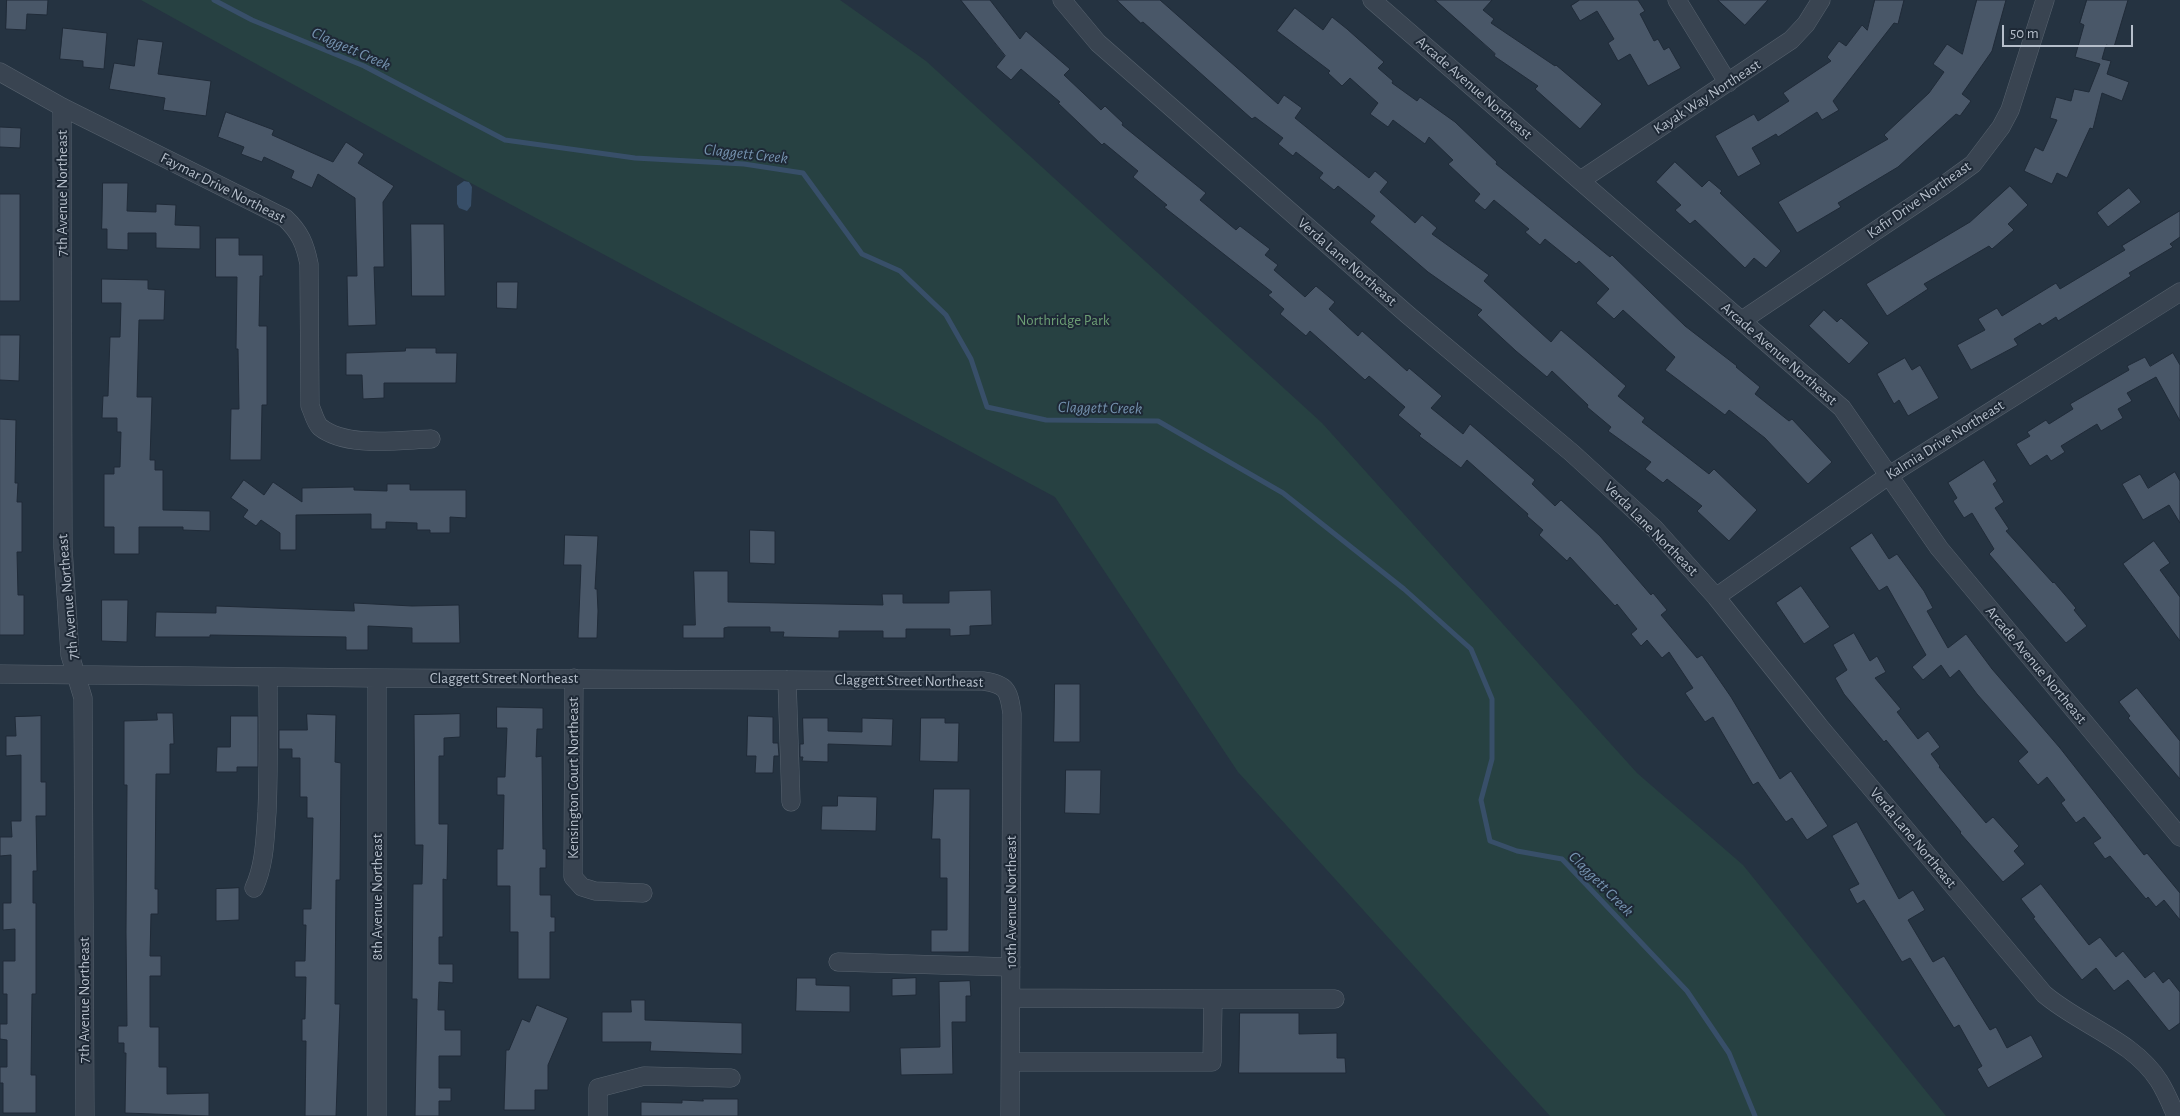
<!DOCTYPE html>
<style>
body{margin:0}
#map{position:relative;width:2180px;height:1116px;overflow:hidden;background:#253341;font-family:"Alegreya Sans",sans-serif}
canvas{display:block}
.scale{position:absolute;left:2002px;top:25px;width:131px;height:22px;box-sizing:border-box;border:2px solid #b6bfcb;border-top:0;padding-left:6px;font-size:15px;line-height:18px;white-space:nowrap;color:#b6bfcb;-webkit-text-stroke:4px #1e2936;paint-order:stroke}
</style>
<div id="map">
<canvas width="2180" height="1116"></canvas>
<div class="scale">50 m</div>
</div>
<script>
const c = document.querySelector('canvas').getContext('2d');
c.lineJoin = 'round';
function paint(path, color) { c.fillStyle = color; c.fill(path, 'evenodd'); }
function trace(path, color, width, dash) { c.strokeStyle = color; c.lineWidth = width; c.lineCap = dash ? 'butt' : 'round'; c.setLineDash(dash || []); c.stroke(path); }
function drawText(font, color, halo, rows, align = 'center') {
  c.font = font + ' "Alegreya Sans",sans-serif'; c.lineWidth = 4; c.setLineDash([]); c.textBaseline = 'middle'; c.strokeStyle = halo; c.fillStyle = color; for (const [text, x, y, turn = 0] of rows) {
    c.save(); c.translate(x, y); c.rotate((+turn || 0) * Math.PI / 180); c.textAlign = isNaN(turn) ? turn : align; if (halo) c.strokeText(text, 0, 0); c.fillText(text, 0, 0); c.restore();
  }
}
const green = new Path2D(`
 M141,0H840L926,61L1322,423L1637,773L1743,865L1946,1116H1550L1238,772L1055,497L469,182Z`);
const water = new Path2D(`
 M464,181L469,182L472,187L471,206L467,211L459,208L457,204V186Z`);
const stream = new Path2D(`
 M214,0L252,20L364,66L505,140L635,158L744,164L803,173L862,254L900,271L946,315L971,359L987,407L1046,420L1158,421L1283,493L1404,589L1471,649L1492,699V759L1481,800L1490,841L1517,851L1562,859L1687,991L1729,1053L1755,1116`);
const building = new Path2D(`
 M7,0H48L47,15L27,14L26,30L6,29Z
 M961,0H990L1020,39L1026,31L1070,69L1064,75L1101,110L1105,106L1123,123L1122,125L1206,193L1200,200L1236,230L1240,226L1270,249L1265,255L1278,265L1274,270L1305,297L1316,286L1335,302L1329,309L1358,336L1362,331L1407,371L1409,368L1442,396L1431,408L1463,434L1470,424L1535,480L1532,484L1555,506L1561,500L1600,536L1651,595L1653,593L1667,610L1661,615L1697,658L1702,655L1731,697L1780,779L1791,771L1828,826L1807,840L1792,818L1786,822L1758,782L1753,785L1713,717L1705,722L1685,693L1693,688L1669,652L1662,658L1647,640L1641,646L1631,634L1637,629L1617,604L1615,606L1570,557L1567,561L1539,535L1543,530L1527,516L1528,514L1467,460L1461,468L1419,436L1421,434L1398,415L1405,407L1369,376L1365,380L1310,331L1306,336L1280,314L1284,309L1268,295L1272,292L1164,207L1167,205L1133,177L1138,171L1104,143L1102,145L1058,103L1060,102L1021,69L1011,80L996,67L1005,56Z
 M1117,0H1160L1278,104L1284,95L1302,108L1295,118L1369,178L1375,171L1388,182L1380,192L1415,223L1422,215L1437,228L1432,234L1489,275L1484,281L1551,342L1561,330L1588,353L1626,386L1618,396L1645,418L1642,422L1709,474L1714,469L1757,510L1729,541L1697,511L1702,506L1667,479L1663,483L1645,469L1651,462L1608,431L1611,427L1587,407L1588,405L1552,371L1547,377L1516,351L1477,315L1482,310L1428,272L1370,222L1375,216L1338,186L1334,190L1319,178L1323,173L1296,152L1293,156L1278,144L1283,138L1255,117L1252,119L1143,22L1141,23Z
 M1435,0H1492L1483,10L1494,19L1491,23L1555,66L1556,65L1602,104L1580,129L1535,89L1538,86L1494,56L1495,54Z
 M1580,0H1638L1645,11L1640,14L1654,41L1658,39L1664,50L1669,47L1681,68L1648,86L1630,54L1618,61L1608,43L1614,39L1597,11L1580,21L1571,6Z
 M1718,0H1768L1745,25Z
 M1875,0H1904L1898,24L1894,23L1833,101L1839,110L1822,120L1817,112L1778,137L1776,134L1752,148L1761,164L1738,177L1715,136L1754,114L1758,121L1789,101L1783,93L1831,61L1827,57L1839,41L1846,46L1862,25L1867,30Z
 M1977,0H2006L1992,51L1962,94L1971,101L1960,116L1956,114L1898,167L1838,203L1841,207L1797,233L1778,202L1888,139L1884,135L1929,93L1944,72L1933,64L1947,44L1962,54Z
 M2087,0H2128L2114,47L2106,45L2102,59L2111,61L2107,74L2129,82L2122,101L2102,93L2093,129L2090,128L2067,178L2057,173L2052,184L2024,171L2035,147L2043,151L2057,120L2050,118L2056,97L2071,101L2074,89L2089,92L2100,64L2075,57L2084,25L2080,23Z
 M1295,8L1323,30L1332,17L1347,29L1384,62L1378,68L1393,81L1392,83L1417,101L1420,97L1455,122L1497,162L1496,164L1610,257L1612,255L1685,326L1737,366L1736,367L1760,387L1755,394L1789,421L1792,419L1832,462L1808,484L1765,438L1729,410L1725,415L1665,370L1675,357L1623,310L1614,319L1596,303L1609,289L1579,261L1576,264L1545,239L1540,245L1525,232L1529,229L1494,200L1485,210L1474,201L1480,194L1448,164L1453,160L1429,137L1425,144L1393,120L1388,127L1370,114L1378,103L1350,78L1342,86L1328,73L1330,71L1277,31Z
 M63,28L107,33L104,69L83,67V61L60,59Z
 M138,39L163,42L158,74L211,81L206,116L163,110L165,98L109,89L114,63L134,66Z
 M226,112L274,130L272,135L333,162L346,142L364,154L358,163L394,186L383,202L384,267H374L376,325L348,326L347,276H357L355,198L318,174L312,188L291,178L294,171L264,157L262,162L241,154L244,147L218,137Z
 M0,127L21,128L20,148L0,147Z
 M1675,162L1702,187L1709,180L1722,191L1720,193L1781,251L1766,268L1754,258L1745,268L1695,220L1690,224L1675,210L1681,205L1656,182Z
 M103,183H128L127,211L156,212V204L176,205L175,225L200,226V249L156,248V233H128V250L107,249V229H102Z
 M2010,186L2028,205L2008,224L2014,230L1992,249L1989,246L1924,284L1928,289L1887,316L1866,284L1970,222Z
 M2129,188L2141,202L2108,227L2097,213Z
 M0,194H20V301H0Z
 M2180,211V237L2170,244L2173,247L2129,273L2131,276L2058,321L2056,317L2042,326L2040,323L2014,339L2018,345L1971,370L1957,345L1985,330L1978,319L1997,308L2002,316L2056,283L2060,289L2125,250L2122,246Z
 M411,224H444L445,296H412Z
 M216,238H239V255H263V276H260L259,326H267V405H262L261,460H230L231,409H239L238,349H236L237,277H216Z
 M102,279L148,280V289L165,290L164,320H139L137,397H152L150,460H155V470H163V510L210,511V531L183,530V527H139V554H114V527H104V474H114V467H120L121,432H117V418H102L103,396H108L110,337H120L121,303H102Z
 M497,282H518L517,309L497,308Z
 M1824,310L1837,322L1841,318L1869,343L1849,364L1809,326Z
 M0,335H20L19,381L0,380Z
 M406,348H436V353H457L456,383H384V398L363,399L362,375H346V353L405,351Z
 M2173,353L2180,365V421L2156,377L2127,393L2132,401L2118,409L2123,418L2101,431L2097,424L2061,446L2065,452L2051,461L2047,455L2030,466L2016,444L2030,436L2027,432L2046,420L2049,424L2073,409L2070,404L2129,370L2127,366L2145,357L2150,366Z
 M1905,358L1912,370L1920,365L1939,398L1908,416L1899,400L1894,404L1877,374Z
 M0,419L16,420L15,483H18L17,502H22V552H17L18,595H24V635H0Z
 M1984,460L1997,481L1993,484L2004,502L1995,508L2009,529L2006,531L2053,583L2054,582L2076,608L2074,610L2087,626L2066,643L1989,554L1994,549L1972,513L1964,518L1953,501L1957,498L1948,483Z
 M2175,472L2180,481V523L2169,505L2143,520L2122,484L2140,474L2148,488Z
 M244,480L264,495L273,482L302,502V488L354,487V490L387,491V484H410V490H466V518L450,517V533H430V530H417V523L386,522V529H371V514L296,515V550H280V533L261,520L256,526L243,517L248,510L231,498Z
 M750,530L775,531V564L750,563Z
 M1872,533L1889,559L1897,554L1924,591L1933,608L1927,611L1948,648L1966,634L1992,669L2060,748L2144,855L2147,853L2180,893V920L2164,900L2156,907L2148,897L2146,899L2110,856L2105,859L2093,843L2101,838L2084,817L2076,823L2061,803L2065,800L2047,777L2038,785L2018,761L2028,752L1977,694L1959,670L1950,678L1941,665L1923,680L1912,667L1926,655L1887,586L1879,591L1850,548Z
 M565,535L598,536L595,589H597L598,611L597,638H578L581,565H564Z
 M2154,541L2170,563L2160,570L2180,597V641L2123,564Z
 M694,571H728V602L883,605L882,594H903V603H949V591L991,590L992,625L970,626V635L950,636V629H906V638H883V631H839V638L783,637L784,632H770V627H728L724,628V638H683V625H695Z
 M1801,586L1830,627L1804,644L1776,603Z
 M102,600H128L127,642L102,641Z
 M354,603L412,606L459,605L460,643H412V628L368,626V650H346V637L210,635V637H155L156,612L216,613V606L354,611Z
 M1854,633L1870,661L1877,656L1886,672L1875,678L1901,709L1897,712L1918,739L1928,731L1940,747L1931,754L1940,766L1939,767L1986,823L1993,817L2019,846L2014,851L2025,864L2003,882L1960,833L1961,832L1886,740L1884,742L1844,694L1835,678L1847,670L1833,645Z
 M1055,684H1080V742H1054Z
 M2137,688L2180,741V779L2128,718L2130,716L2119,702Z
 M497,707L543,708V729H537L536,757L542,756L543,849H546V868H540V895H551V917H555V932H550V979H518V932H510V886H497V849H503L504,795H497V777H505L507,728H497Z
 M157,713H173L174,744H170V774H156L155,889H158V914H151L150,956H161V976H150V1027H159V1067H167V1094L209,1093V1116L125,1113L126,1053H124V1043H118V1026H127L126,932L127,785H124V721L157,720Z
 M307,714L336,715L335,762L341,763L340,880H336L335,1004H340L336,1116H305L306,1041H302V1019H305L306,977H295V961H305L306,925H303V909H311L313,818H307V797H300V758H292V749H279V730H307Z
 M460,714V737L444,738V756H439V824H448L447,880L443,879V937H439V964H453V983L439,982L438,1010H445V1030H461V1056H439V1088H451V1101H439V1116H415L417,999H412L413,884H422L423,845H415L414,715Z
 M41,716V782H46V816H36L37,871H33V903H36V994H32L31,1075H36V1113H3V1083H0V1067H7V1040L0,1039V1024H7V994H3V961H15V929L3,930V903H11V855L0,856V837H12L11,821H21V755L6,756V736H16L15,717Z
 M231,716H258V767H237V772H216L217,747H230Z
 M748,716L773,717V743H778L779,756H774L773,773H755L756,756H747Z
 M803,718H828V731L862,732V718L893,719L892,746L828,744V762L802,761L803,757H800V744H803Z
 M921,718H945V723H959L958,762L920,761Z
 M1066,770H1101L1100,814L1065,813Z
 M934,789H970L969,952H931V930H947V878H940V839H932Z
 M838,796L877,797L876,831L821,830L822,806H837Z
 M1857,822L1899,899L1913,890L1925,910L1908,920L1933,962L1944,956L1990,1030L1996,1027L2007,1048L2031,1035L2043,1057L1988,1088L1977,1069L1982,1066L1959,1025L1954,1028L1910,958L1902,962L1864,900L1857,904L1849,889L1859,884L1832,836Z
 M2041,884L2089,945L2100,937L2116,957L2123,951L2145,978L2154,971L2163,983L2169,978L2180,992V1023L2169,1031L2128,980L2114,991L2096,968L2082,980L2033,918L2035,917L2021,899Z
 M239,888V920L216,921V889Z
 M797,978H816V985L850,986V1012L796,1011Z
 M916,978V995L892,996V979Z
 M970,981L971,996H966V1022H952L953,1074L901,1075L900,1048L940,1047L939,982Z
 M631,1000H645V1020L742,1023V1054L650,1051L651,1042H602V1012H631Z
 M537,1005L568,1018L548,1065V1090H535V1110H504L506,1050H509L522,1019L529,1022Z
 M1240,1013H1299V1034L1337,1033V1058H1345L1346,1073H1239Z
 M703,1099H738V1116H641V1102L682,1103V1100L703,1101Z`);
const minor = new Path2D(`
 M1062,0L1098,43L1408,315L1572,453L1655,529L1716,597L1819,726L2044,994C2080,1025 2133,1040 2159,1081C2166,1092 2171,1104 2176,1116
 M1372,0L1842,408L1939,548L2180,837
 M1677,0L1728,83
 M0,72L62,107L285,218C300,232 305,244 309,264L310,406C313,412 315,422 320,427C346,448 399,440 431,439
 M62,107L63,548L70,655L83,698L85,1116
 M1581,180L1791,40L1806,24L1821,0
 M1741,321L1944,185L1973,164L2001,127L2010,110L2045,0
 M1716,597L1888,476L2180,292
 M0,674L377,678L983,681C1007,684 1009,691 1012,714L1010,1116
 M377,678V1116
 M574,678L573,877L582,887L595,891L643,893
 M787,680L791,802
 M254,888C265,864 265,838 267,812C269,767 268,722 268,677
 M838,962L1011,967
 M1011,998L1213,999L1212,1062H1011
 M1213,999H1335
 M598,1116V1088L644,1076L731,1078`);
const streetNames = [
 ["Arcade Avenue Northeast",1474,88,41],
 ["Kayak Way Northeast",1707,97,-33],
 ["Faymar Drive Northeast",223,188,27],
 ["7th Avenue Northeast",62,193,-90],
 ["Kafir Drive Northeast",1919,200,-35],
 ["Verda Lane Northeast",1347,262,41],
 ["Arcade Avenue Northeast",1779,354,41],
 ["Kalmia Drive Northeast",1945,440,-32],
 ["Verda Lane Northeast",1651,529,45],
 ["7th Avenue Northeast",68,597,-95],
 ["Arcade Avenue Northeast",2036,665,50],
 ["Claggett Street Northeast",504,678],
 ["Claggett Street Northeast",909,681,1],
 ["Kensington Court Northeast",573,778,-90],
 ["Verda Lane Northeast",1913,838,50],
 ["8th Avenue Northeast",377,897,-90],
 ["10th Avenue Northeast",1011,902,-90],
 ["7th Avenue Northeast",84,1000,-90]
];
const parkNames = [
 ["Northridge Park",1063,320]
];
const waterNames = [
 ["Claggett Creek",351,49,24],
 ["Claggett Creek",746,154,6],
 ["Claggett Creek",1100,408,1],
 ["Claggett Creek",1601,884,45]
];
paint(green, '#274142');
paint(water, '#384f69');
trace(stream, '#384f69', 5);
paint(building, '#495768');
trace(building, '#202b38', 1);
trace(minor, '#57626e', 19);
trace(minor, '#394451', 18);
drawText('15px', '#b6bfcb', '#1e2936', streetNames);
drawText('15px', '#6c9d74', '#1e2936', parkNames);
drawText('italic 16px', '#7592af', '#1e2936', waterNames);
</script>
